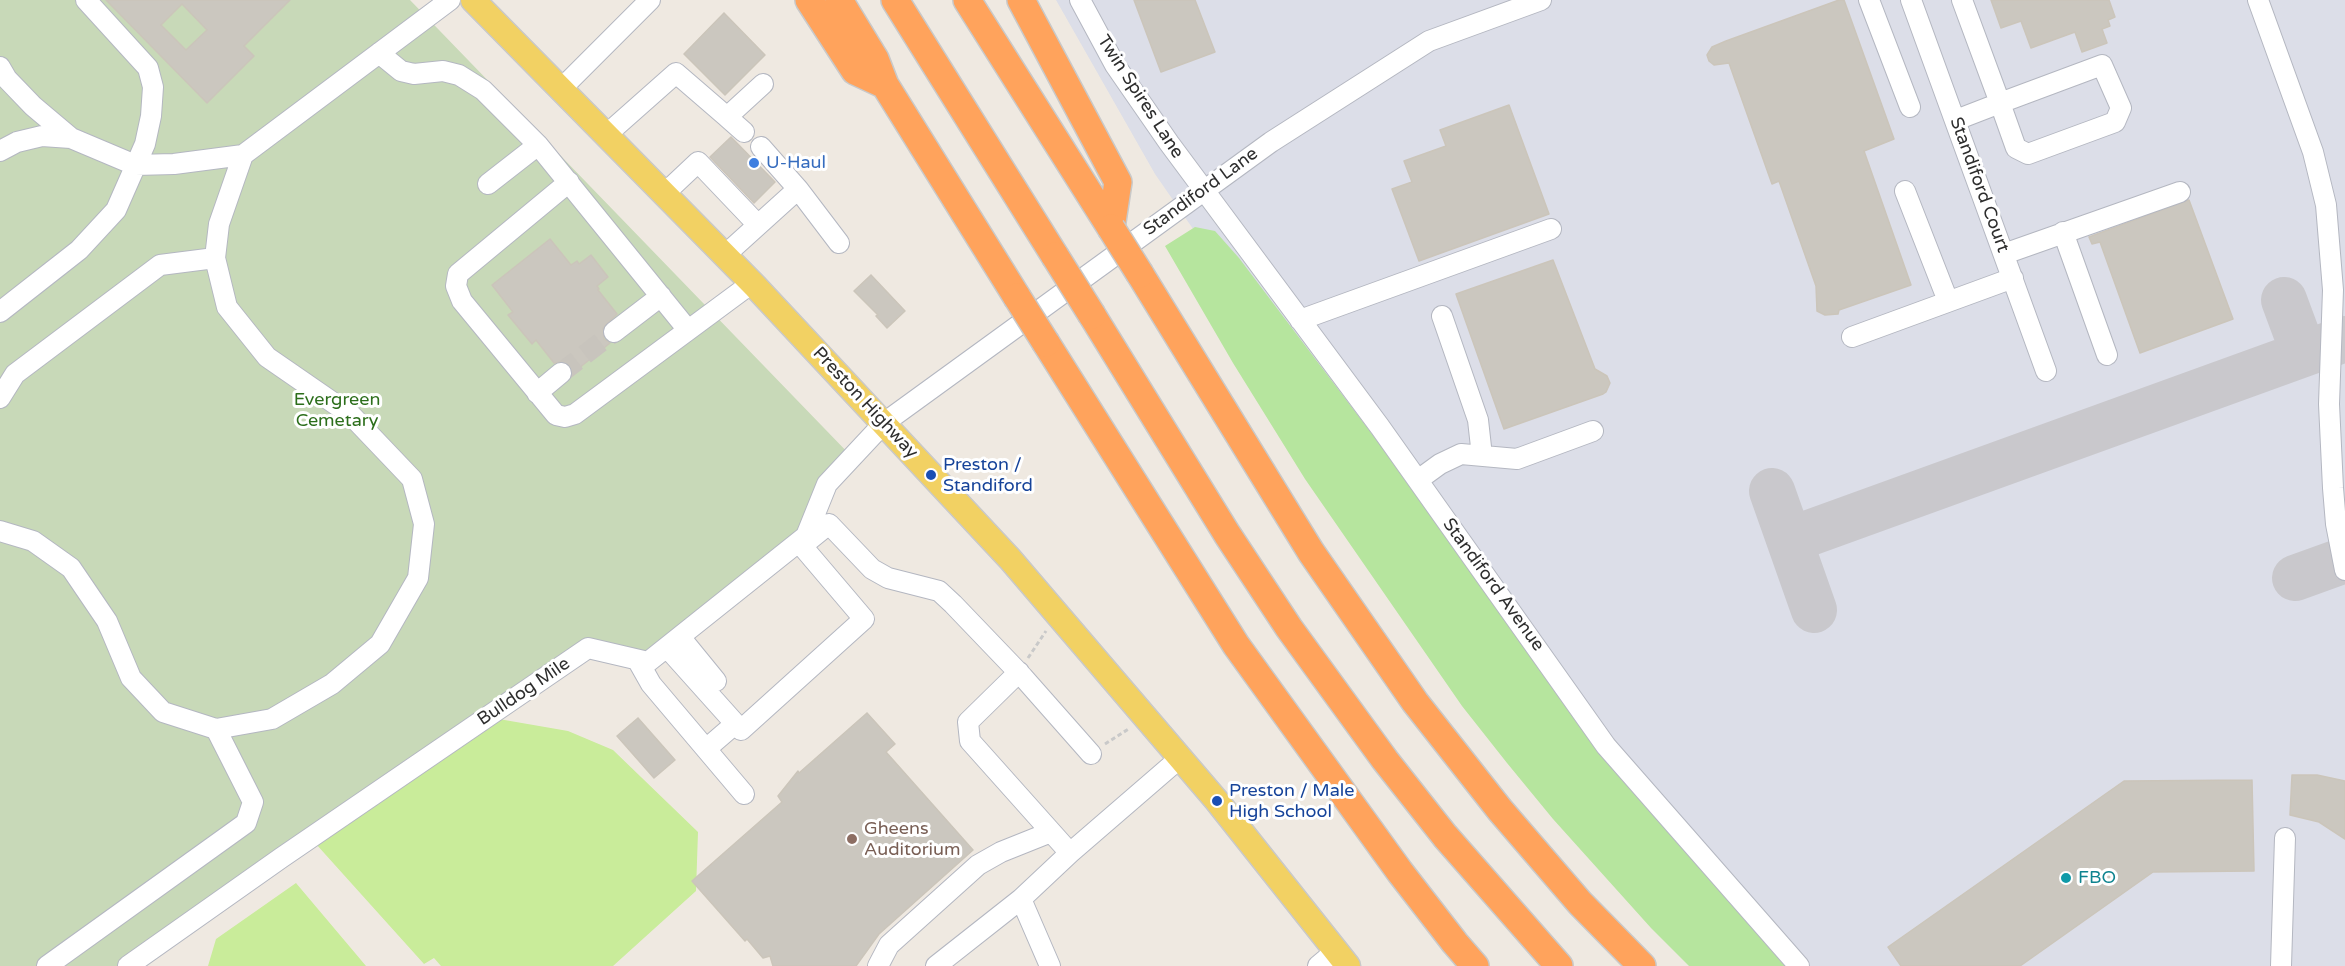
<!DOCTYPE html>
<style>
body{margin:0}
canvas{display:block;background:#efe9e1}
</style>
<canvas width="2345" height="966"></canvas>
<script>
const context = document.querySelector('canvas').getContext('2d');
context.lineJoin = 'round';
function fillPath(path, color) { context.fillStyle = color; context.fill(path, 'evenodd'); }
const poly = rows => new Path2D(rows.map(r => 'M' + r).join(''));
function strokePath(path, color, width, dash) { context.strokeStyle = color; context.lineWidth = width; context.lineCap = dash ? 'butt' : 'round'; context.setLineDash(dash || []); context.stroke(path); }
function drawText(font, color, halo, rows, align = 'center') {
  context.font = font + ' "Varela Round",sans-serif'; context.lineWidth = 6; context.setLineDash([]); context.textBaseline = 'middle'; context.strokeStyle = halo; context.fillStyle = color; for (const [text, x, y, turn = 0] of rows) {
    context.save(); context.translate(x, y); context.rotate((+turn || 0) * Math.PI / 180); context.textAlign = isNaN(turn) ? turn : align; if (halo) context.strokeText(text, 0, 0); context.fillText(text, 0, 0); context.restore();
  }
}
const airport = poly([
 [1056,0,2345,0,2345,966,1746,966,1510,687,1155,174]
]);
const green = poly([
 [1195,227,1215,231,1239,258,1375,438,1537,665,1624,781,1785,966,1689,966,1651,928,1553,819,1507,763,1462,706,1305,479,1233,363,1165,246]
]);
const cemetery = poly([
 [0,0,410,0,853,458,806,536,648,662,588,649,123,966,0,966]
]);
const pitch = poly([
 [493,718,568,731,613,750,698,832,696,891,613,966,441,966,434,958,424,964,316,844],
 [296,883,366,966,208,966,216,939]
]);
const taxiway = poly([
 [2284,300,2304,354],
 [1772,491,1814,610],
 [1790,540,2345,339],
 [2295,578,2345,560]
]);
const building = poly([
 [106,0,290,0,244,46,254,56,207,103,106,0],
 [182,4,207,30,186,50,161,25,182,4],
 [1134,0,1195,0,1215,52,1161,72,1134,0],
 [1839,0,1844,0,1894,139,1864,151,1911,285,1839,310,1838,314,1825,315,1817,311,1816,286,1779,181,1772,184,1729,63,1714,65,1709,61,1707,55,1712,47,1726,41,1839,0],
 [1991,0,2109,0,2115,17,2108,20,2110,26,2102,29,2107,43,2082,52,2075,32,2031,48,2021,21,2001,28,1991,0],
 [724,13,765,55,725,95,684,54,724,13],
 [1509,105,1549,214,1419,261,1392,189,1412,182,1404,161,1446,146,1440,130,1509,105],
 [731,137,775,182,754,203,710,157,731,137],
 [2189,200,2233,319,2140,353,2100,242,2092,244,2089,237,2189,200],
 [550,239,571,265,577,261,579,264,591,255,608,277,597,286,599,289,598,290,617,314,603,328,604,339,610,343,573,373,571,366,566,362,554,363,536,340,532,344,508,315,513,312,492,285,550,239],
 [1553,260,1595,369,1607,376,1610,383,1606,392,1603,394,1504,429,1456,294,1553,260],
 [871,275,905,311,887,328,876,316,878,315,854,291,871,275],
 [867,713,895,744,886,752,973,850,879,934,856,966,773,966,770,956,763,958,747,939,745,941,692,881,782,802,778,796,798,771,799,773,867,713],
 [638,718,675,760,654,778,617,736,638,718],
 [2292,775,2317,775,2345,781,2345,839,2319,822,2290,815,2292,775],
 [2252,780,2254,871,2153,872,2020,966,1901,966,1888,947,2124,781,2252,780]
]);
const minorTunnel = poly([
 [561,373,614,332]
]);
const path = poly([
 [1028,658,1046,631],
 [1105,744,1130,728]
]);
const minor = poly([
 [1080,0,1115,65,1169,143,1380,427,1606,746,1799,966],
 [1869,0,1910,107],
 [1911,0,2046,371],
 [2258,0,2313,152,2326,205,2333,290,2329,404,2333,488,2336,524,2345,570],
 [379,53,401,71,414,74,443,71,459,75,483,90,538,145,688,330],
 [0,67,7,79,33,106,71,138,135,165,174,164,243,155,450,0],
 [561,89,650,0],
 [727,117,744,132],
 [1956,120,2000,103,2102,65,2121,108,2115,122,2028,154,2016,148,2000,103,1962,0],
 [606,135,676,73,727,117,763,84],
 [0,151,17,142,42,136,71,138],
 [569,182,458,274,456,286,462,301,556,415,565,417,575,414,752,283],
 [488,184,538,145],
 [798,189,839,243],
 [1905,191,1948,301],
 [664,194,698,162,758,225],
 [2063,232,2107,355],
 [2004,254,2180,192],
 [725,255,798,189,761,147],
 [0,312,79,250,116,210,145,144,151,116,153,87,148,68,86,0],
 [1442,316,1478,420,1482,456],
 [1300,320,1551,229],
 [614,332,661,296],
 [1852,337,2013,278],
 [537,393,561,373],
 [0,398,15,374,160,265,215,258],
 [1418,480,1440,464,1461,454,1517,459,1593,431],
 [0,531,33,541,71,568,107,621,131,678,163,712,216,729,272,719,332,684,380,644,418,578,424,524,412,479,351,415,267,357,227,307,215,258,219,224,243,155],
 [803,545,829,524,872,569,888,578,939,591,953,604,1023,677,1091,754],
 [685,643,716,681],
 [672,653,741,730,864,619,802,546],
 [638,661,651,684,744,794],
 [1019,672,968,722,970,741,1070,853,1180,758],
 [706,749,735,724],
 [1021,899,1050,966],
 [47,966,246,823,253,802,216,729],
 [128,966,281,858,588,648,648,662,806,536,827,484,884,423,1271,142,1429,41,1541,0],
 [878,966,889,945,978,865,1001,852,1051,832],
 [936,966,1021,899,1070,853],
 [1318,966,1336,951],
 [2281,966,2285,838]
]);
const major = poly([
 [473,0,755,286,1010,559,1217,801,1348,966]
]);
const highway = poly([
 [809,0,855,71,885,85],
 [839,0,875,59,885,85,1017,297],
 [895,0,1055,256],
 [967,0,1111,228],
 [1021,0,1118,182,1111,228],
 [1140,274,1311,552,1415,702,1500,810,1580,903,1642,966],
 [1092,315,1227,534,1289,628,1385,760,1445,836,1559,966],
 [1046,343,1236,645,1400,872,1455,943,1475,966]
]);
const highwayBridge = poly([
 [1111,228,1140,274],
 [1055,256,1092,315],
 [1017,297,1046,343]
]);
const markers = [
 [754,163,6,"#3f7fe0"],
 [931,475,6,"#1a4fb4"],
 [1217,801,6,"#1a4fb4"],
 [852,839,6,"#8d6e63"],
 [2066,878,6,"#0f9aa8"]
];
const streetNames = [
 ["Twin Spires Lane",1140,97,57],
 ["Standiford Court",1979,185,70],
 ["Standiford Lane",1201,192,-36],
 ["Preston Highway",865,403,47],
 ["Standiford Avenue",1493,585,54],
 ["Bulldog Mile",524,692,-34]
];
const shopNames = [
 ["U-Haul",766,163]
];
const parkNames = [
 ["Evergreen",337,400],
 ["Cemetary",337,421]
];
const transitNames = [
 ["Preston /",943,465],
 ["Standiford",943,486],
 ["Preston / Male",1229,791],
 ["High School",1229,812]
];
const educationNames = [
 ["Gheens",864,829],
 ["Auditorium",864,850]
];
const cultureNames = [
 ["FBO",2078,878]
];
fillPath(airport, '#dcdee8');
fillPath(green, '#b6e59e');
fillPath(cemetery, '#c8d9b8');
fillPath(pitch, '#c9ec9a');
strokePath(taxiway, '#c9c8cc', 46);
fillPath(building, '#cbc7bf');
strokePath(building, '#cbc5ba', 1.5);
strokePath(minorTunnel, '#c8c4bd', 20, [20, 10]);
strokePath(minor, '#b4b7c1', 22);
strokePath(major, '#c9c9c9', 27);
strokePath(highway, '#c9c9c9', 30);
strokePath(path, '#c9c9c9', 3, [4.5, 3]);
strokePath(minor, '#fff', 20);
strokePath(major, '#f2d163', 24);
strokePath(highway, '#ffa35c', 27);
strokePath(highwayBridge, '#c9c9c9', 30, []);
strokePath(highwayBridge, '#ffa35c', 27);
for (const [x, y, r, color] of markers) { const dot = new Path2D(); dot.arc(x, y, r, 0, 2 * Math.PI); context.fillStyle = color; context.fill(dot); strokePath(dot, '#fff', 2); }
drawText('18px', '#2e2e2e', '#fff', streetNames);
drawText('18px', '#366cbe', '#fff', shopNames, 'left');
drawText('18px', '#2c6e1b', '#fff', parkNames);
drawText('18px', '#164399', '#fff', transitNames, 'left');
drawText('18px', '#785e54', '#fff', educationNames, 'left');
drawText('18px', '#0d838f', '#fff', cultureNames, 'left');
</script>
